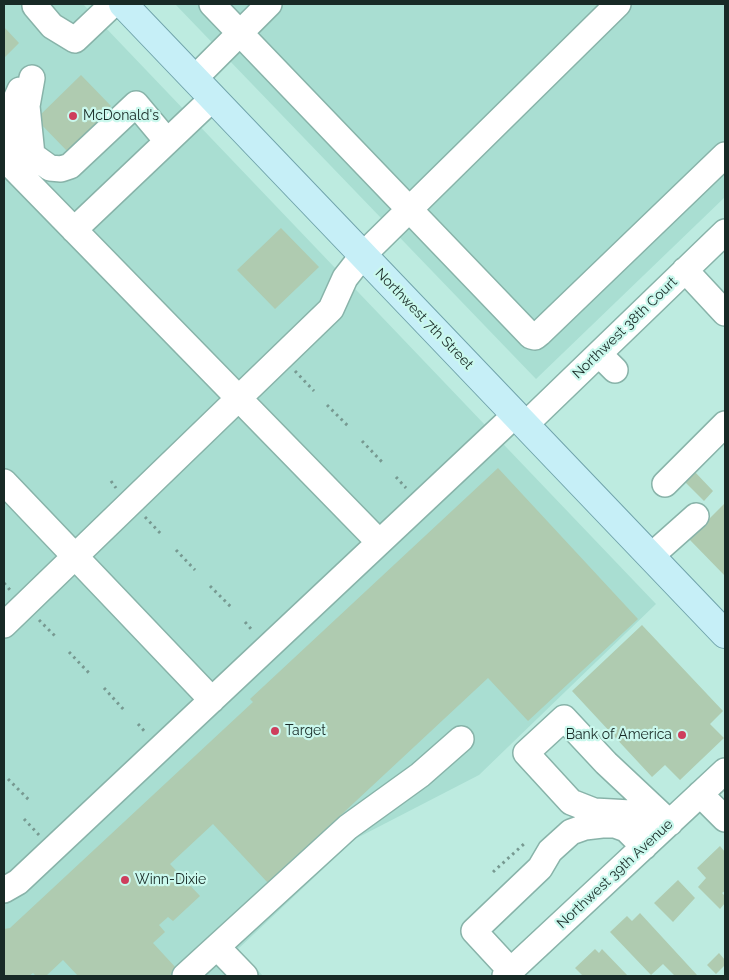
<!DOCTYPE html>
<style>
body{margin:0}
#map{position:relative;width:729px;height:980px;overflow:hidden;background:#bdebe0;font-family:Raleway,sans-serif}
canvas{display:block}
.frame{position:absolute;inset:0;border:5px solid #182a26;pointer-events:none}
</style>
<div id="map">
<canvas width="729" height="980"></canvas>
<div class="frame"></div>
</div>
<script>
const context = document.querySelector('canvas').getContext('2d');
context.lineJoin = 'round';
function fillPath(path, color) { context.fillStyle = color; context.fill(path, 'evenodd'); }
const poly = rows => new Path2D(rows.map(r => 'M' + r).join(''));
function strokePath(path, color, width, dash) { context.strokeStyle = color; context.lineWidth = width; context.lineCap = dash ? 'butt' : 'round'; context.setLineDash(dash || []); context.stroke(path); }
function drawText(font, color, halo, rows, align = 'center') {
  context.font = font + ' Raleway,sans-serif'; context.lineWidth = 4.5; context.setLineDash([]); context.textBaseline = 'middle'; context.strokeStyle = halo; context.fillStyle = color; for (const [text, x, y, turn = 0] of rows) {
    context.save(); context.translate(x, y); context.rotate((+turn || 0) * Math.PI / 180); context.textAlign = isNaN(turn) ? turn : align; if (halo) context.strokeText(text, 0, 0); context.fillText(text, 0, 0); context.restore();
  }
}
const built = poly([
 [4,4,83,4,656,604,479,775,355,839,238,949,263,976,4,976],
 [175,4,725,4,725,197,536,379]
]);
const building = poly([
 [4,27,19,43,4,58],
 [81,75,111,106,104,113,111,119,68,152,36,119],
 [281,228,319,267,275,309,237,270],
 [498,468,638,619,528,721,488,678,268,883,213,824,170,864,200,896,173,921,168,917,159,925,165,932,153,943,177,969,169,976,78,976,63,960,46,976,36,976,33,973,29,976,4,976,4,929,10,928,253,702,250,699],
 [695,472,713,491,704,501,685,482],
 [725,503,725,576,689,539],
 [642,625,723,711,710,724,724,738,680,780,665,765,652,777,572,691],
 [720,846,725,852,725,891,722,893,725,896,725,903,720,909,698,887,706,878,697,868],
 [678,880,695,898,673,922,654,903],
 [640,913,697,975,695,976,675,976,663,964,651,975,610,932,627,916,632,921],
 [595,949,599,953,602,949,628,976,583,976,575,968],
 [719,953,725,960,725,965,716,974,707,965]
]);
const path = poly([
 [295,371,314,391],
 [327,405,349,427],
 [362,441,383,463],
 [396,477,406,488],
 [111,481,116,488],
 [145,517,162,535],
 [176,550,195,570],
 [4,583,10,590],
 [210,586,231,607],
 [39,620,56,637],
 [245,622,252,630],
 [69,652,89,673],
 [104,688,124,710],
 [138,724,146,733],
 [8,779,29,800],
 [24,819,39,835],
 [493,872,525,843]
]);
const minor = poly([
 [37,4,35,6,52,26,75,40,113,4],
 [212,4,531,336,535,337,540,333,725,155],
 [32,78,27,106,32,155,50,168,61,169,70,166,136,104,167,141],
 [194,79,269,4],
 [20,90,6,121,7,130,14,141,32,155],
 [4,158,379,542],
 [74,230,213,98],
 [685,270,725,313],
 [599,354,615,370],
 [525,425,725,232],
 [4,482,212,700],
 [665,484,725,424],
 [651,556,696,516],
 [4,625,331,309,345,278,363,255,618,4],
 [700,794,725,819],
 [657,834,640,817,631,813,594,811,571,802,526,753,564,718,606,763,670,823],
 [4,890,18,882,515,415],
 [217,947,245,976],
 [511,971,474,931,540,868,550,851,571,832,585,827,602,825,615,825,626,829,644,847],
 [185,976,348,827,420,775,461,739],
 [505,976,725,771]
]);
const major = poly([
 [123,4,725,634]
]);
const markers = [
 [73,116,5,"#ce3e5c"],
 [275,731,5,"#ce3e5c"],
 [682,735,5,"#ce3e5c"],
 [125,880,5,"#ce3e5c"]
];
const poiNames = [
 ["McDonald's",83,116],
 ["Target",285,731],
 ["Bank of America",672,735,"right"],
 ["Winn-Dixie",135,880]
];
const streetNames = [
 ["Northwest 7th Street",424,319,46],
 ["Northwest 38th Court",625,328,-44],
 ["Northwest 39th Avenue",615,874,-43]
];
fillPath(built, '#a9ded2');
fillPath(building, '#afcbb0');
strokePath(minor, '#88b3a9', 28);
strokePath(major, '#70a3ab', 30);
strokePath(path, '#779991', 3, [2.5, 4]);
strokePath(minor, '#fff', 25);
strokePath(major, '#c6eff7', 28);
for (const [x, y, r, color] of markers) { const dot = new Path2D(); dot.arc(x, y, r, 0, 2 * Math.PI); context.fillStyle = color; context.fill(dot); strokePath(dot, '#caf8ed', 2); }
drawText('14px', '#182a26', '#caf8ed', poiNames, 'left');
drawText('14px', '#182a26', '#caf8ed', streetNames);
</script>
